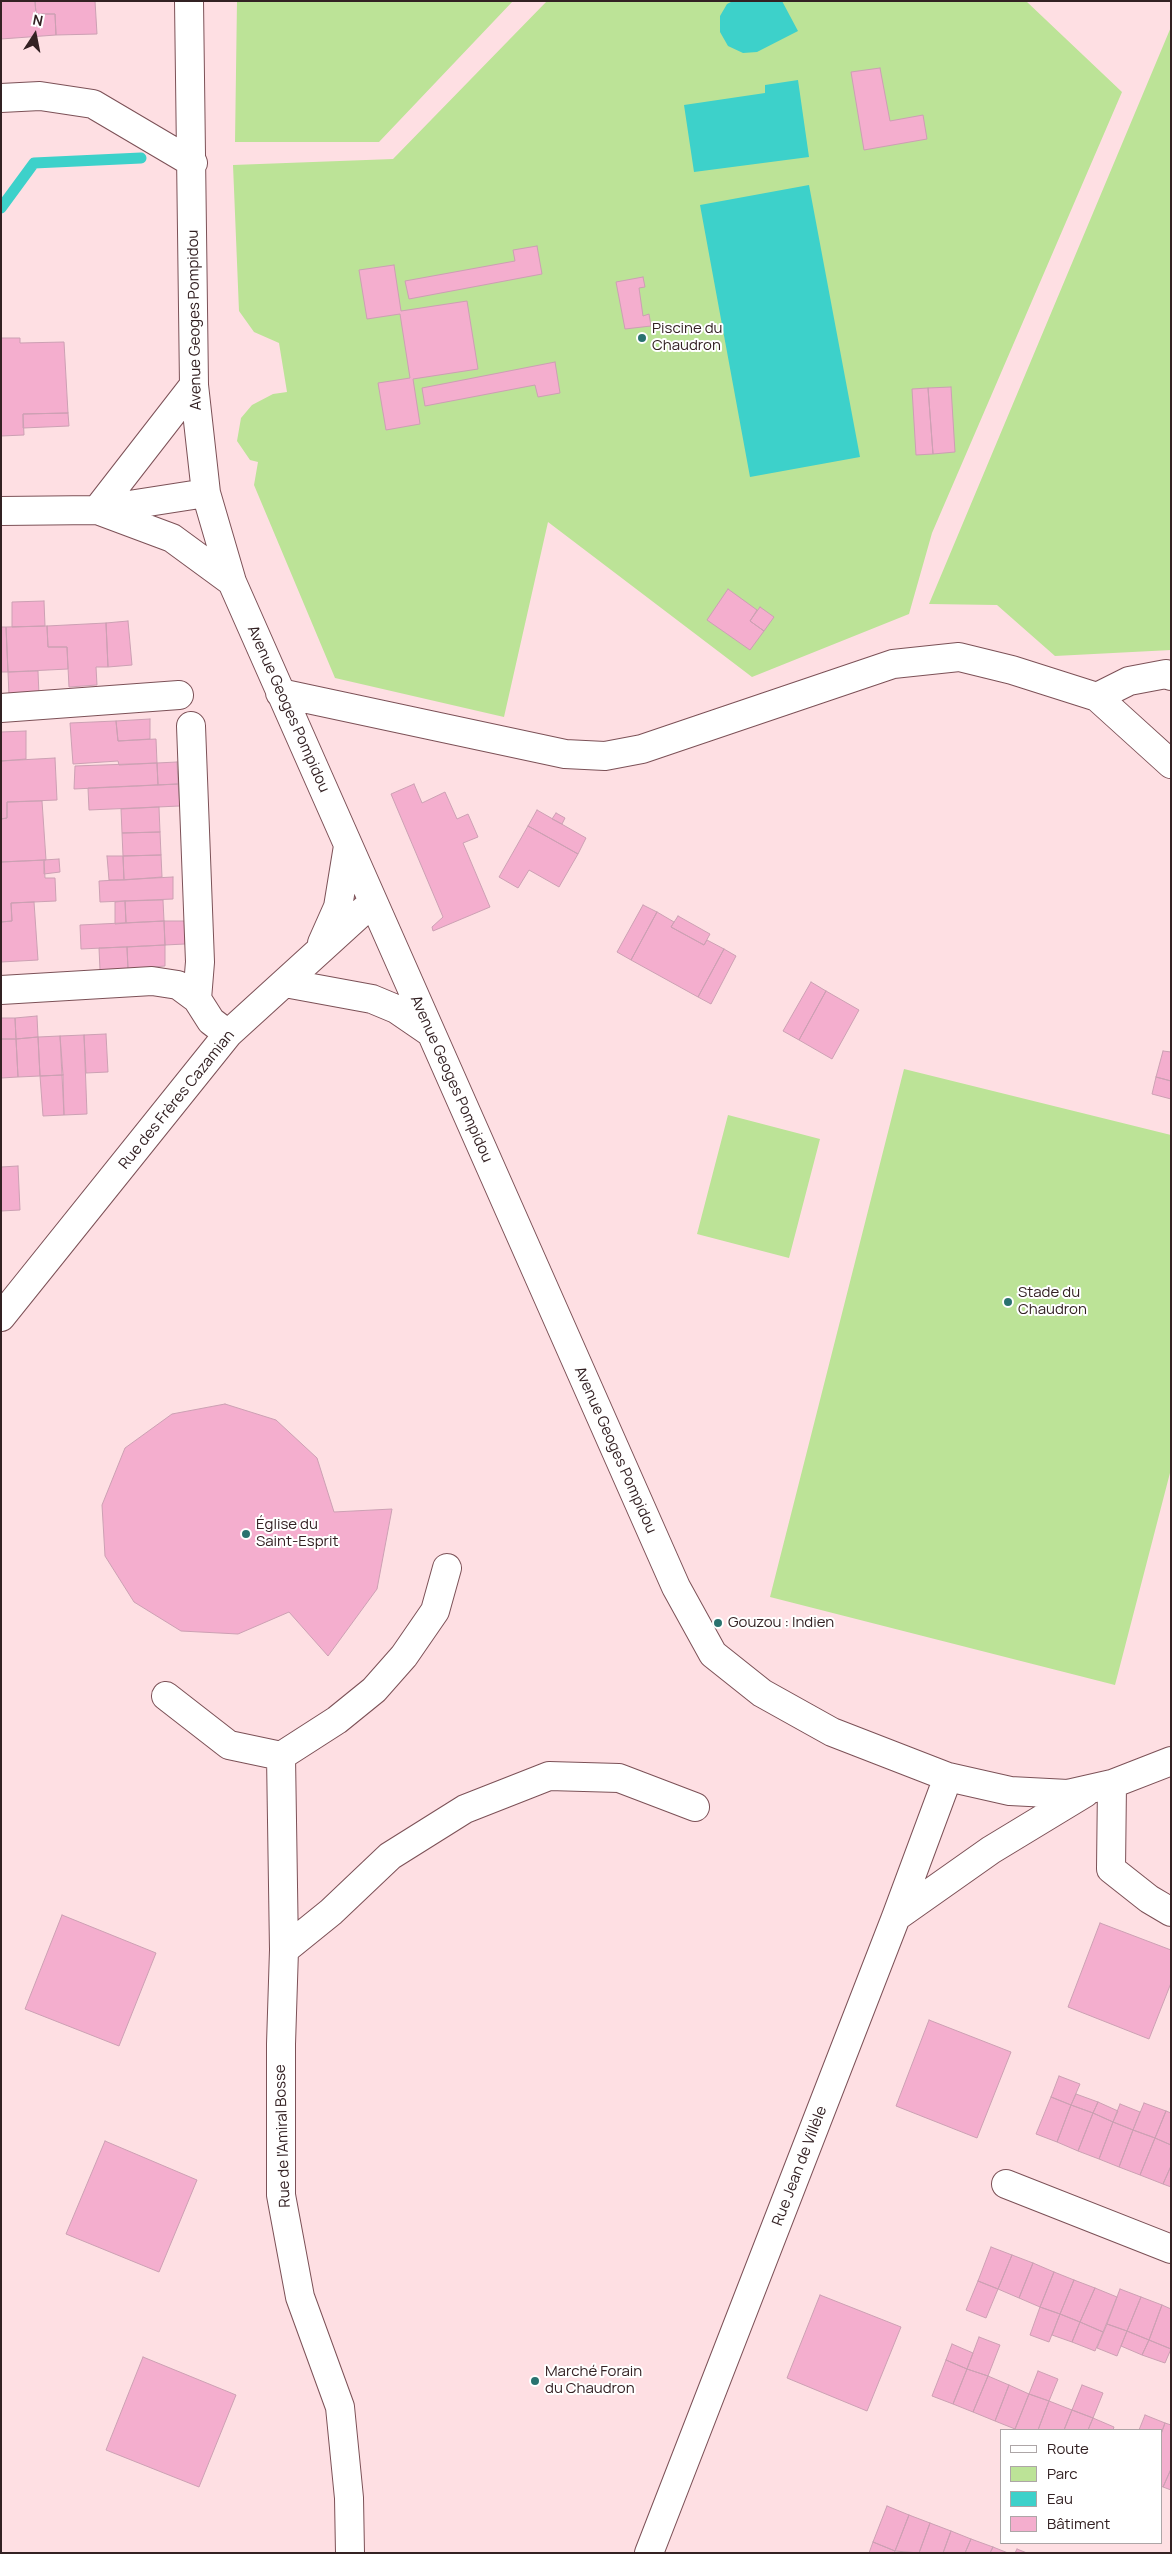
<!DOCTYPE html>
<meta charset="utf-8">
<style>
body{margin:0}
#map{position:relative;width:1172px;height:2554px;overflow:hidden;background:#fedfe3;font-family:Manrope,sans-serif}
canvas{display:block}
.frame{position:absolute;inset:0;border:2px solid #332123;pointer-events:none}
.legend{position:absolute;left:1000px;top:2429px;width:162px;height:115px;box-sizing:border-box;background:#fff;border:1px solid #ada6a7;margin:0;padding:6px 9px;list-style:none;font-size:15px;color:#332123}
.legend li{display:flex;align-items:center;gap:10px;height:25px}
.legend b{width:25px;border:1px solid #ada6a7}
.north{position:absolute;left:10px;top:10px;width:50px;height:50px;-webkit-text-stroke:4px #fff;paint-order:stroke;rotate:11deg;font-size:14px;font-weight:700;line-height:20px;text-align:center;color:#332123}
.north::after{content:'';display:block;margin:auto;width:18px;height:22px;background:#332123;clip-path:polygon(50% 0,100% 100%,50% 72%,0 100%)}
</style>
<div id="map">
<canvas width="1172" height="2554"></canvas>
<div class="frame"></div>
<ul class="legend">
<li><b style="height:6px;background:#fff"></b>Route</li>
<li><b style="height:14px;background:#bce397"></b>Parc</li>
<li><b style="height:14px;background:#3dd1ca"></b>Eau</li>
<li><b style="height:14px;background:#f4aece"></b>Bâtiment</li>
</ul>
<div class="north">N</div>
</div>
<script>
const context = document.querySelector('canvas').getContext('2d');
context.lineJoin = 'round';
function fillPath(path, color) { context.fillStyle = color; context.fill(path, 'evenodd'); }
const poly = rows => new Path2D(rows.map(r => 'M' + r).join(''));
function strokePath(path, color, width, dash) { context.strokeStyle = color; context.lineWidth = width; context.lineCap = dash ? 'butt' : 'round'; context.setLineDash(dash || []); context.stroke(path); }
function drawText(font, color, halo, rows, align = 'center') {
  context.font = font + ' Manrope,sans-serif'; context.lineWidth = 4; context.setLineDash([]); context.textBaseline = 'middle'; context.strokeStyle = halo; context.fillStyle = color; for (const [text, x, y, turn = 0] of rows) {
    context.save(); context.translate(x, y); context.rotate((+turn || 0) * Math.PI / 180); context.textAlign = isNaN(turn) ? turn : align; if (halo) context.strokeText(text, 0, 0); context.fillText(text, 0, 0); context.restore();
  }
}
const green = poly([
 [237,1,513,1,379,142,235,142],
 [547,1,1026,1,1122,92,932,533,909,614,752,677,548,522,504,717,335,678,254,485,258,462,250,460,237,441,241,418,252,405,273,394,287,392,279,343,254,332,239,311,233,165,393,159],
 [1171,27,1171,650,1055,656,997,605,929,604],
 [904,1069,1171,1135,1171,1469,1115,1685,770,1597],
 [728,1115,820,1139,789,1258,697,1234]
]);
const water = poly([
 [733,1,782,1,798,31,757,52,743,53,728,46,720,32,720,16,727,4],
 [798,80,809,157,694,172,684,105,765,93,765,85],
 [809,185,860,457,750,477,700,205]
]);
const stream = poly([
 [1,208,34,163,141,158]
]);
const building = poly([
 [1,1,35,1,36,14,55,14,56,35,1,39,1,1],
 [35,1,95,1,97,34,56,35,55,14,36,14,35,1],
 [880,68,890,121,923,115,927,139,864,150,851,72,880,68],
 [537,246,542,274,409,299,405,281,515,261,513,250,537,246],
 [394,265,401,311,467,301,478,369,413,379,420,424,386,430,378,383,410,378,400,314,367,319,359,270,394,265],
 [643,277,645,287,639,288,643,316,649,314,651,326,625,329,616,282,643,277],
 [1,338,20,338,20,343,64,342,68,413,23,414,24,435,1,436,1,338],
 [555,362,560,393,538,397,535,385,425,406,422,388,555,362],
 [951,387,955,452,933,454,928,388,951,387],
 [928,388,933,454,916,455,912,389,928,388],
 [68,413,69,426,23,428,23,414,68,413],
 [728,589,757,610,750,621,764,631,750,650,707,620,728,589],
 [44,601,45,626,12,627,12,602,44,601],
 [760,607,774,617,764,631,750,621,760,607],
 [128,621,132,665,108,667,106,623,128,621],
 [106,623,108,667,96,667,97,685,69,687,67,647,48,647,47,626,106,623],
 [47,626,48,647,67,647,68,669,8,672,6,627,47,626],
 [1,627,6,627,8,672,1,672,1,627],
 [38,671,39,695,9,696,8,672,38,671],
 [150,719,150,739,118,741,116,721,150,719],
 [116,721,118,741,156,739,157,763,119,765,118,761,73,764,70,723,116,721],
 [26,731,26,759,1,761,1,732,26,731],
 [55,758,57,800,7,802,7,818,1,819,1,761,55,758],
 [177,762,178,784,158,785,157,763,177,762],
 [157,763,158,785,74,789,75,766,157,763],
 [178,784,180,806,89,810,88,788,178,784],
 [414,784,422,803,445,792,457,819,468,814,478,837,463,843,490,907,433,931,432,927,443,917,391,794,414,784],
 [42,801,46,860,1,862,1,819,7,818,7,802,42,801],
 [159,807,160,832,122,833,121,809,159,807],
 [537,810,586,838,578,854,528,826,537,810],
 [556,813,565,818,562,824,552,819,556,813],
 [528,826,578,854,559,887,529,870,518,888,499,877,528,826],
 [160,832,161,855,123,856,122,833,160,832],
 [161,855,162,877,124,880,123,856,161,855],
 [107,856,123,856,124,880,109,880,107,856],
 [59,859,60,872,44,874,44,860,59,859],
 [44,860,45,878,55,878,56,901,11,903,12,921,1,922,1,862,44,860],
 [173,877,173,899,100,902,99,881,173,877],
 [163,900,164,921,126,923,125,901,163,900],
 [125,901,126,923,115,924,115,902,125,901],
 [34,902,38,960,1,962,1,922,12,921,11,903,34,902],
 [643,905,657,912,631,960,617,952,643,905],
 [657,912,674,922,671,927,704,945,707,940,724,949,698,997,631,960,657,912],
 [678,916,710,934,704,945,671,927,678,916],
 [164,921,185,921,185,944,165,945,164,921],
 [164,921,165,945,81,949,80,925,164,921],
 [165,945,165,966,128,969,127,947,165,945],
 [127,947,128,969,100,970,99,948,127,947],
 [724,949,736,956,711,1004,698,997,724,949],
 [811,982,826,991,799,1040,783,1031,811,982],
 [826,991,859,1010,832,1059,799,1040,826,991],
 [37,1016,38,1037,16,1039,15,1018,37,1016],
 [1,1018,15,1018,16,1039,1,1039,1,1018],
 [106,1034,108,1072,86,1073,84,1035,106,1034],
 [84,1035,87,1114,64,1115,60,1036,84,1035],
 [60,1036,63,1075,40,1076,38,1037,60,1036],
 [38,1037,40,1076,18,1077,16,1039,38,1037],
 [1,1039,16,1039,18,1077,1,1078,1,1039],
 [1163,1051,1171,1052,1171,1081,1156,1077,1163,1051],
 [63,1075,64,1115,43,1116,40,1076,63,1075],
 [1156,1077,1171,1081,1171,1099,1152,1094,1156,1077],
 [18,1166,20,1210,1,1211,1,1167,18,1166],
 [225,1404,276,1420,317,1458,334,1512,392,1509,377,1589,328,1656,289,1612,238,1634,181,1631,134,1602,105,1556,102,1505,125,1448,172,1414,225,1404],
 [62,1915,156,1953,119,2046,25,2009,62,1915],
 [1100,1923,1171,1950,1171,1983,1149,2039,1068,2007,1100,1923],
 [929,2020,1011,2052,977,2138,896,2106,929,2020],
 [1059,2076,1080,2084,1071,2105,1051,2097,1059,2076],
 [1076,2094,1098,2102,1093,2113,1071,2105,1076,2094],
 [1051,2097,1071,2105,1057,2142,1036,2134,1051,2097],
 [1098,2102,1118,2111,1113,2122,1093,2113,1098,2102],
 [1144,2103,1166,2111,1155,2138,1133,2130,1144,2103],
 [1120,2104,1140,2112,1133,2130,1113,2122,1120,2104],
 [1071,2105,1093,2113,1078,2151,1057,2142,1071,2105],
 [1166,2111,1171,2113,1171,2145,1155,2138,1166,2111],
 [1093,2113,1113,2122,1099,2159,1078,2151,1093,2113],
 [1113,2122,1133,2130,1119,2167,1099,2159,1113,2122],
 [1133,2130,1155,2138,1140,2175,1119,2167,1133,2130],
 [1155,2138,1171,2145,1171,2166,1163,2184,1140,2175,1155,2138],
 [105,2141,197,2180,159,2272,66,2234,105,2141],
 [1171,2166,1171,2187,1163,2184,1171,2166],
 [991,2247,1012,2255,998,2289,978,2281,991,2247],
 [1012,2255,1033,2263,1019,2298,998,2289,1012,2255],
 [1033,2263,1054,2272,1040,2307,1019,2298,1033,2263],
 [1054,2272,1074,2280,1060,2314,1040,2307,1054,2272],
 [1074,2280,1095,2288,1080,2322,1060,2314,1074,2280],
 [978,2281,998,2289,986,2318,966,2310,978,2281],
 [1095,2288,1117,2297,1103,2332,1080,2322,1095,2288],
 [1120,2289,1141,2297,1127,2331,1107,2324,1120,2289],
 [820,2295,901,2327,867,2411,787,2378,820,2295],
 [1141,2297,1162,2305,1149,2340,1127,2331,1141,2297],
 [1162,2305,1171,2309,1171,2349,1149,2340,1162,2305],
 [1040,2307,1060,2314,1049,2342,1030,2335,1040,2307],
 [1060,2314,1080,2322,1072,2342,1052,2335,1060,2314],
 [1080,2322,1103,2332,1095,2351,1072,2342,1080,2322],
 [1107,2324,1127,2331,1117,2356,1097,2348,1107,2324],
 [1127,2331,1149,2340,1142,2355,1121,2346,1127,2331],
 [979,2337,1000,2345,988,2376,967,2369,979,2337],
 [1149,2340,1171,2349,1165,2363,1142,2355,1149,2340],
 [952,2344,973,2353,967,2369,946,2360,952,2344],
 [143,2357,236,2395,199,2487,106,2450,143,2357],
 [946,2360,967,2369,953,2404,932,2396,946,2360],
 [967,2369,988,2376,973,2412,953,2404,967,2369],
 [1038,2371,1058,2379,1049,2401,1029,2394,1038,2371],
 [988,2376,1009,2385,995,2421,973,2412,988,2376],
 [1009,2385,1029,2394,1015,2429,995,2421,1009,2385],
 [1082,2385,1103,2393,1093,2418,1072,2410,1082,2385],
 [1029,2394,1049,2401,1038,2430,1018,2430,1015,2429,1029,2394],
 [1049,2401,1072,2410,1064,2430,1038,2430,1049,2401],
 [1072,2410,1093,2418,1088,2430,1064,2430,1072,2410],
 [1145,2415,1165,2423,1161,2434,1161,2430,1139,2430,1145,2415],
 [1093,2418,1114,2427,1113,2430,1088,2430,1093,2418],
 [1165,2423,1171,2425,1171,2469,1163,2487,1161,2486,1161,2434,1165,2423],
 [1171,2469,1171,2490,1163,2487,1171,2469],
 [887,2506,909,2515,895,2551,873,2542,887,2506],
 [909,2515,930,2523,919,2553,895,2551,909,2515],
 [930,2523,951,2531,943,2553,919,2553,930,2523],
 [951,2531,971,2539,965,2553,943,2553,951,2531],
 [971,2539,993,2547,990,2553,965,2553,971,2539],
 [873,2542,895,2551,894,2553,869,2553,873,2542],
 [993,2547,1008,2553,990,2553,993,2547],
 [1017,2549,1027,2553,1015,2553,1017,2549]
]);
const minor = poly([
 [189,1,194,385,206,493,232,582,676,1587,713,1654,762,1693,832,1732,948,1777,1010,1791,1068,1794,1112,1784,1171,1761],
 [1,98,40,96,93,104,193,163],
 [194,385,97,510,172,538,232,582],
 [1,511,97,510,206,493],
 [280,693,565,754,605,756,642,749,893,664,959,657,1012,670,1097,697,1171,764],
 [1097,697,1129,681,1166,674,1171,676],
 [1,708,179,695],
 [191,726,200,962,197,999],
 [322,943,338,907,348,846],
 [285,983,372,999,396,1009,431,1033],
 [1,990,152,981,178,985,197,999,211,1021,228,1034],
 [1,1317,228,1034,373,902],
 [166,1696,229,1745,281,1756,337,1720,374,1690,404,1656,435,1611,447,1568],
 [281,1756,284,1950,281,2044,281,2195,300,2297,340,2407,349,2498,350,2553],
 [1112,1784,1111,1869,1149,1899,1171,1912],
 [896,1917,991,1850,1085,1793],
 [284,1950,331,1912,390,1856,465,1809,549,1776,619,1778,695,1807],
 [1006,2184,1171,2249],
 [649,2553,896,1917,948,1777]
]);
const markers = [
 [642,338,5,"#29726f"],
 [1008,1302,5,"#29726f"],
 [246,1534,5,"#29726f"],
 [718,1623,5,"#29726f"],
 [535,2381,5,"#29726f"]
];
const streetNames = [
 ["Avenue Geoges Pompidou",195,320,-91],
 ["Avenue Geoges Pompidou",288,709,66],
 ["Avenue Geoges Pompidou",451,1079,66],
 ["Rue des Frères Cazamian",177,1100,-51],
 ["Avenue Geoges Pompidou",615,1450,66],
 ["Rue de l'Amiral Bosse",283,2136,-92],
 ["Rue Jean de Villèle",800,2166,-69]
];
const poiNames = [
 ["Piscine du",652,329],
 ["Chaudron",652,346],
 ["Stade du",1018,1293],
 ["Chaudron",1018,1310],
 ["Église du",256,1525],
 ["Saint-Esprit",256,1542],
 ["Gouzou : Indien",728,1623],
 ["Marché Forain",545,2372],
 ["du Chaudron",545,2389]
];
fillPath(green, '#bce397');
fillPath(water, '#3dd1ca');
strokePath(stream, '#3dd1ca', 11);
fillPath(building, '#f4aece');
strokePath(building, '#cca0b3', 1);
strokePath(minor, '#7c5157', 30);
strokePath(minor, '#fff', 28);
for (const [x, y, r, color] of markers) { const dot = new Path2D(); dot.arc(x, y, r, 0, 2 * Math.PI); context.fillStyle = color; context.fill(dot); strokePath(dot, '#fff', 2); }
drawText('15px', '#332123', '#fff', streetNames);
drawText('15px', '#332123', '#fff', poiNames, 'left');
</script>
